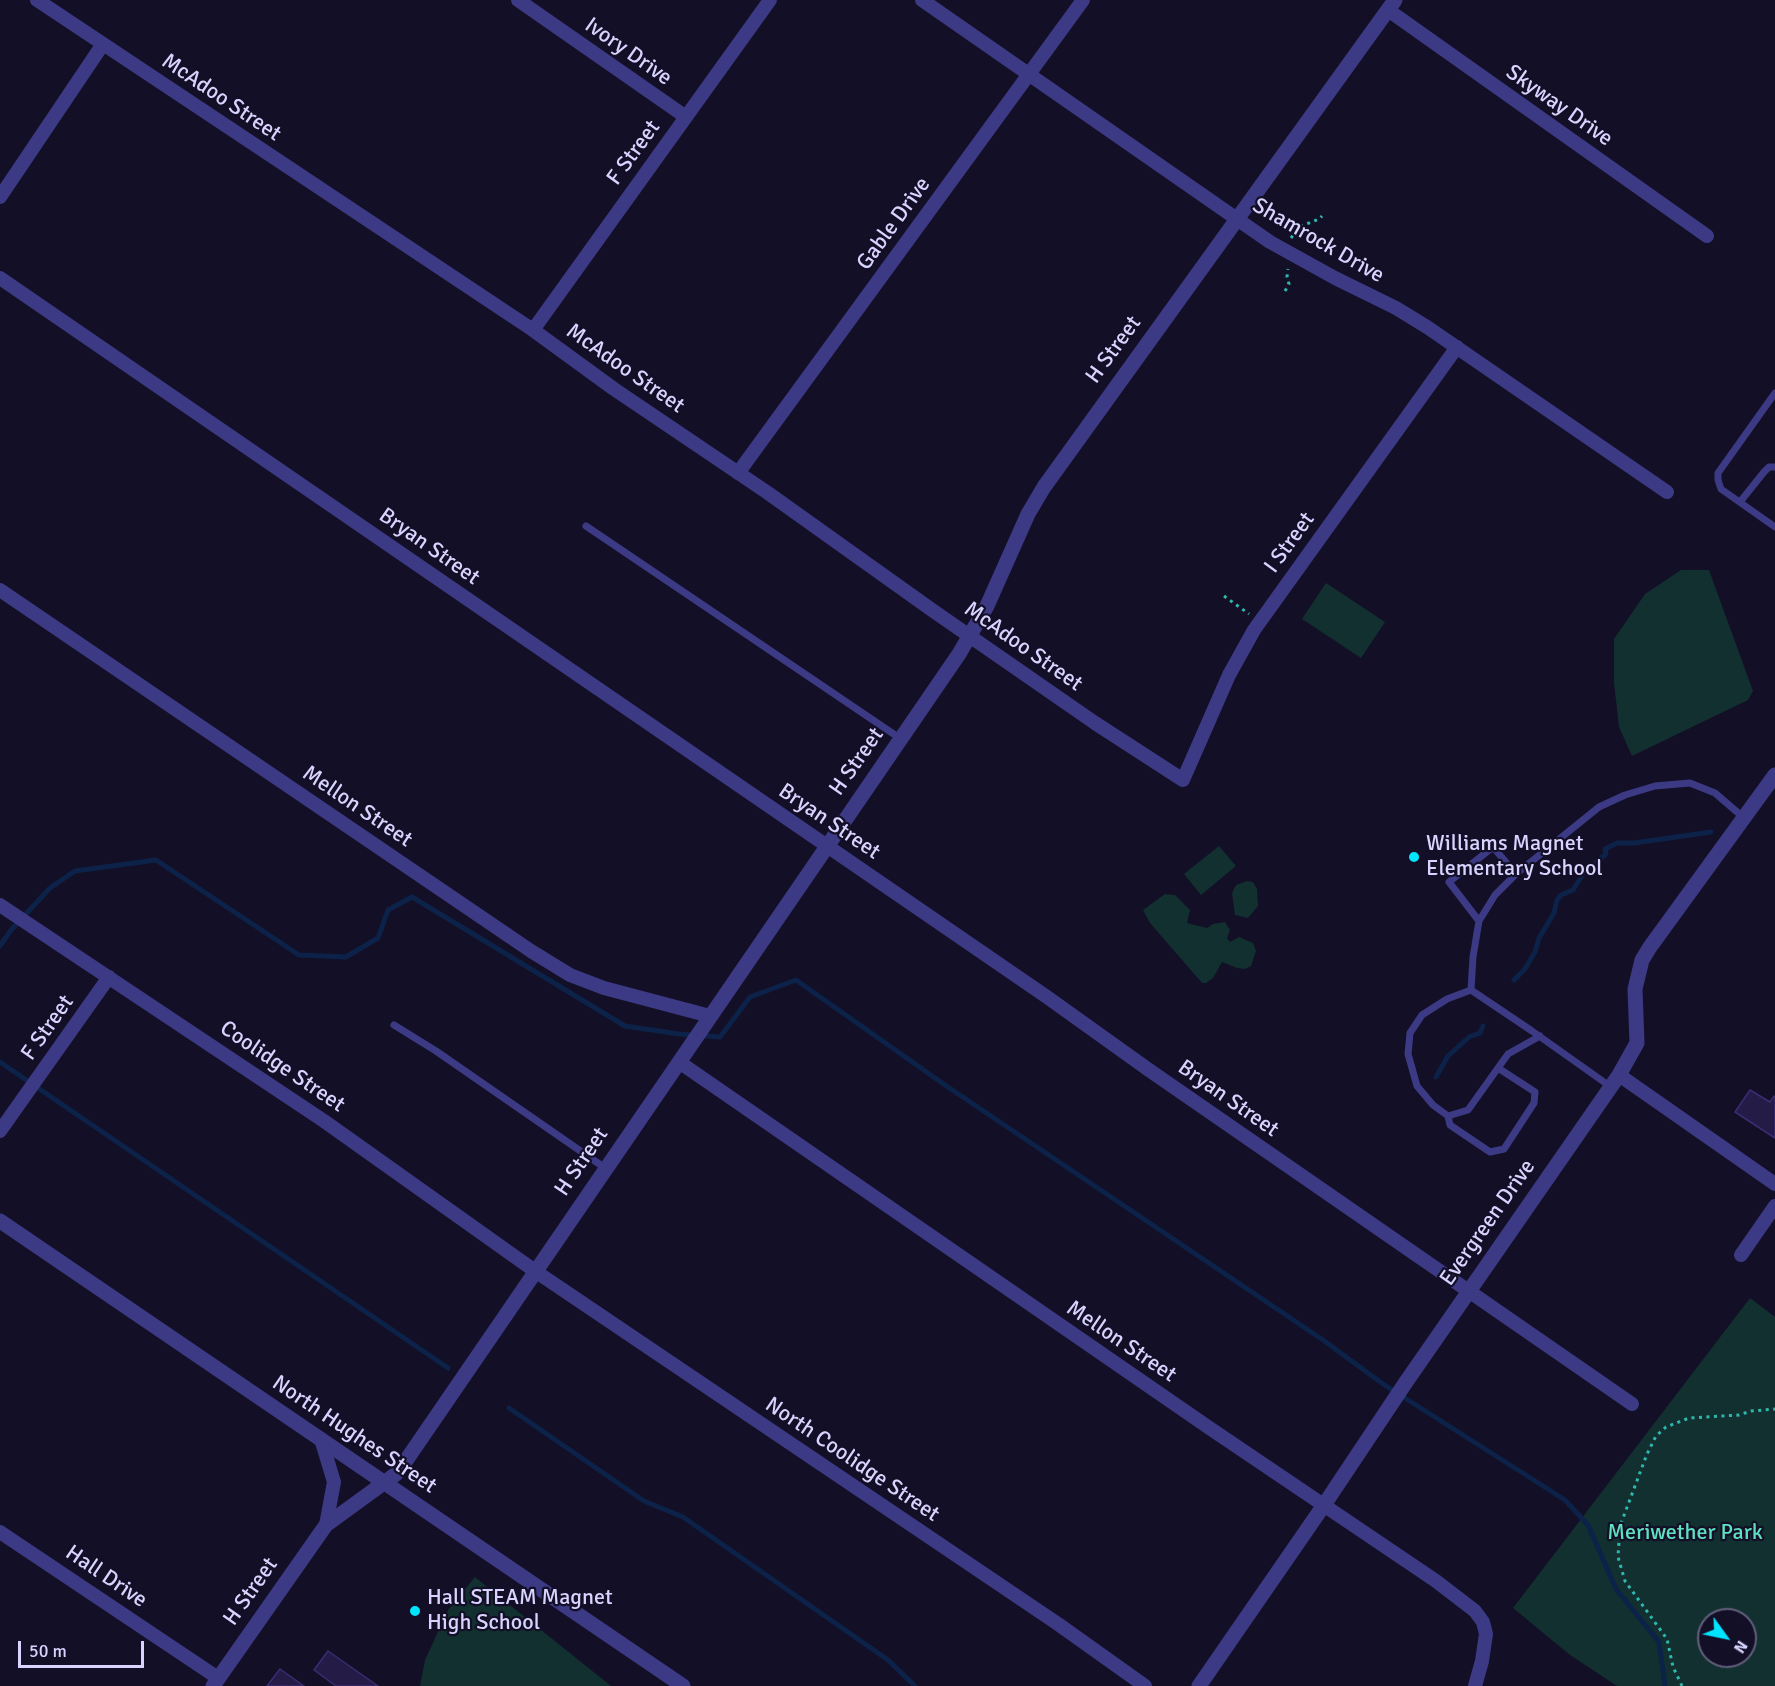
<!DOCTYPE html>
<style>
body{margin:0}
#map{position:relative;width:1775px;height:1686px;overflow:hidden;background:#130f26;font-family:Signika,sans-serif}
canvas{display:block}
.north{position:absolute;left:1697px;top:1608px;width:60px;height:60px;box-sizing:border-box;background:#130f26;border:2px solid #625e7d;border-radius:50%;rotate:123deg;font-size:16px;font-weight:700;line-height:24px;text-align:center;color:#d9d4ff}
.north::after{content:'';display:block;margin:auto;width:21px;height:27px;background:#00e5ff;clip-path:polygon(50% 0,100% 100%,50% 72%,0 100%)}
.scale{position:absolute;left:18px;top:1641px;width:126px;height:27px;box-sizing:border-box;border:3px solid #d9d4ff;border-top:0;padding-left:8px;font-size:18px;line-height:21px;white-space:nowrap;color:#d9d4ff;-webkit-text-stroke:4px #130f26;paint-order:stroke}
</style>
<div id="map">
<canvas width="1775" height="1686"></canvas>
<div class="north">N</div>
<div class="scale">50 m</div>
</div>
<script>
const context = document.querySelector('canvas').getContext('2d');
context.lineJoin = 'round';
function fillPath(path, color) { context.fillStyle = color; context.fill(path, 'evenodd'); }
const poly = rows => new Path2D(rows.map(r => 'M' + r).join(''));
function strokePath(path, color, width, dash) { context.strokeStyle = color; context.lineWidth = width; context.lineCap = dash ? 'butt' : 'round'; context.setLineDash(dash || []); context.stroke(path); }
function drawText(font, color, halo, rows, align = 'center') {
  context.font = font + ' Signika,sans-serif'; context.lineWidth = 4.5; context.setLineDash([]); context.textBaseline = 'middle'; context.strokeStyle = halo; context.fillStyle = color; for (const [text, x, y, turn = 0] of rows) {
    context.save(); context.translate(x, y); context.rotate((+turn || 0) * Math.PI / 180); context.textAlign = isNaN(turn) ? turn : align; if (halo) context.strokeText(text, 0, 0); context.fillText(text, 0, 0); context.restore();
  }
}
const green = poly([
 [1681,570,1709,570,1753,691,1748,700,1632,756,1619,727,1614,683,1614,639,1645,594],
 [1326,583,1385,622,1361,658,1302,619],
 [1219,846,1236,866,1201,895,1184,874],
 [1247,881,1253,882,1257,889,1258,906,1248,918,1235,915,1232,893,1236,885],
 [1165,894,1175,895,1190,910,1187,923,1207,928,1213,924,1225,922,1230,930,1227,938,1230,942,1239,937,1253,943,1256,951,1251,966,1245,969,1237,968,1222,962,1213,978,1206,983,1202,983,1150,923,1143,910],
 [1750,1298,1775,1317,1775,1686,1617,1686,1570,1655,1513,1608],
 [1709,1620,1745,1620,1745,1656,1709,1656],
 [475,1577,611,1686,420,1686,425,1660,448,1610]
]);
const stream = poly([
 [0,946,11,930,50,888,75,871,156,860,299,955,346,957,378,938,388,910,412,897,625,1026,679,1034,720,1037,750,997,796,980,945,1085,1323,1340,1383,1384,1565,1500,1588,1525,1616,1589,1659,1642,1665,1686],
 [1514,980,1525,969,1535,952,1539,938,1554,913,1557,900,1561,895,1573,890,1583,874,1606,854,1605,849,1617,843,1634,843,1711,832],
 [0,1062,448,1368],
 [1436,1077,1448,1056,1469,1037,1480,1033,1483,1026],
 [509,1408,644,1501,683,1517,888,1660,915,1686]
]);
const building = poly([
 [1750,1090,1770,1102,1774,1096,1775,1097,1775,1138,1735,1112,1750,1090],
 [328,1651,378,1686,336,1686,314,1670,328,1651],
 [280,1669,304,1686,267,1686,280,1669]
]);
const path = poly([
 [1291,238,1299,227,1319,219,1322,216],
 [1285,291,1289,284,1287,277,1288,269],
 [1224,596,1249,614],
 [1682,1686,1673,1667,1667,1639,1625,1581,1618,1557,1620,1526,1647,1454,1656,1436,1666,1427,1689,1418,1739,1415,1751,1411,1775,1409]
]);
const service = poly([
 [1775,393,1718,473,1718,480,1721,489,1775,527],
 [1740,502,1764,472,1769,467,1775,467],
 [586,526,901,739],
 [1479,921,1449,882,1493,847,1516,874],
 [1471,990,1473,957,1479,921,1495,895,1516,874,1599,807,1625,795,1655,786,1690,783,1715,793,1744,818],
 [1471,990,1447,999,1422,1015,1410,1033,1408,1054,1417,1086,1433,1105,1448,1116,1468,1110,1508,1054,1540,1036],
 [1471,990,1532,1031,1611,1087],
 [394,1025,436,1051,605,1168],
 [1448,1116,1450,1125,1490,1152,1504,1149,1534,1103,1535,1092,1498,1068]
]);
const minor = poly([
 [37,0,533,330,614,389,768,493,932,610,1095,723,1183,780,1229,675,1254,630,1457,347],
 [518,0,686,117],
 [922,0,1270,242,1335,278,1396,308,1427,327,1667,492],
 [1388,10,1707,236],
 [0,197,103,44],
 [0,278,1047,997,1149,1070,1632,1404],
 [533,330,770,0],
 [738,473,1083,0],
 [0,590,531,951,570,975,604,988,710,1016],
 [0,905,324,1121,535,1271,1058,1624,1145,1686],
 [679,1062,1208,1427,1436,1581,1475,1611,1483,1622,1486,1634,1482,1661,1475,1686],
 [1619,1075,1775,1184],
 [0,1131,109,977],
 [1741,1255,1775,1206],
 [321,1439,334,1482,326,1525],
 [0,1532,218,1678]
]);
const tertiary = poly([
 [0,1221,683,1686],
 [213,1686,326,1525,396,1474,405,1462,959,654,987,606,1028,514,1044,487,1395,0],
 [1199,1686,1324,1505,1406,1382,1619,1075,1637,1043,1635,989,1642,960,1650,947,1775,775]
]);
const markers = [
 [1414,857,6,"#00e5ff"],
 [415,1611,6,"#00e5ff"]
];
const streetNames = [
 ["Ivory Drive",628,52,35],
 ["McAdoo Street",221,98,34],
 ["Skyway Drive",1559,106,35],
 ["F Street",634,153,-54],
 ["Gable Drive",894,224,-54],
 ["Shamrock Drive",1318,241,30],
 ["H Street",1114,350,-54],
 ["McAdoo Street",625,369,35],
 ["I Street",1290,543,-54],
 ["Bryan Street",429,547,35],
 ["McAdoo Street",1023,647,35],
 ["H Street",857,762,-55],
 ["Mellon Street",357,807,34],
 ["Bryan Street",829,822,34],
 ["F Street",48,1028,-55],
 ["Coolidge Street",282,1067,34],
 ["Bryan Street",1228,1099,35],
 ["H Street",582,1162,-56],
 ["Evergreen Drive",1488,1223,-55],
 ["Mellon Street",1121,1342,34],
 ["North Hughes Street",354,1435,34],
 ["North Coolidge Street",852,1460,34],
 ["Hall Drive",106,1577,34],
 ["H Street",251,1592,-55]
];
const poiNames = [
 ["Williams Magnet",1426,844],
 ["Elementary School",1426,869],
 ["Hall STEAM Magnet",427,1598],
 ["High School",427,1623]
];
const parkNames = [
 ["Meriwether Park",1685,1533]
];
fillPath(green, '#12302f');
strokePath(stream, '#0c2248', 5);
fillPath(building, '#241b47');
strokePath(building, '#3b2d73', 1.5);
strokePath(path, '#2fb8b0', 3, [3, 4.5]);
strokePath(service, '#3d3a85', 7);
strokePath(minor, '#3d3a85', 14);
strokePath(tertiary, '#3d3a85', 15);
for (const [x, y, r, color] of markers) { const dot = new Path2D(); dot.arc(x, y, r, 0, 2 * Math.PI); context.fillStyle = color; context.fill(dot); strokePath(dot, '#130f26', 2); }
drawText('22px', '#d9d4ff', '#130f26', streetNames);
drawText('22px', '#d9d4ff', '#130f26', poiNames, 'left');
drawText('22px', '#5fe0c0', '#130f26', parkNames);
</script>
